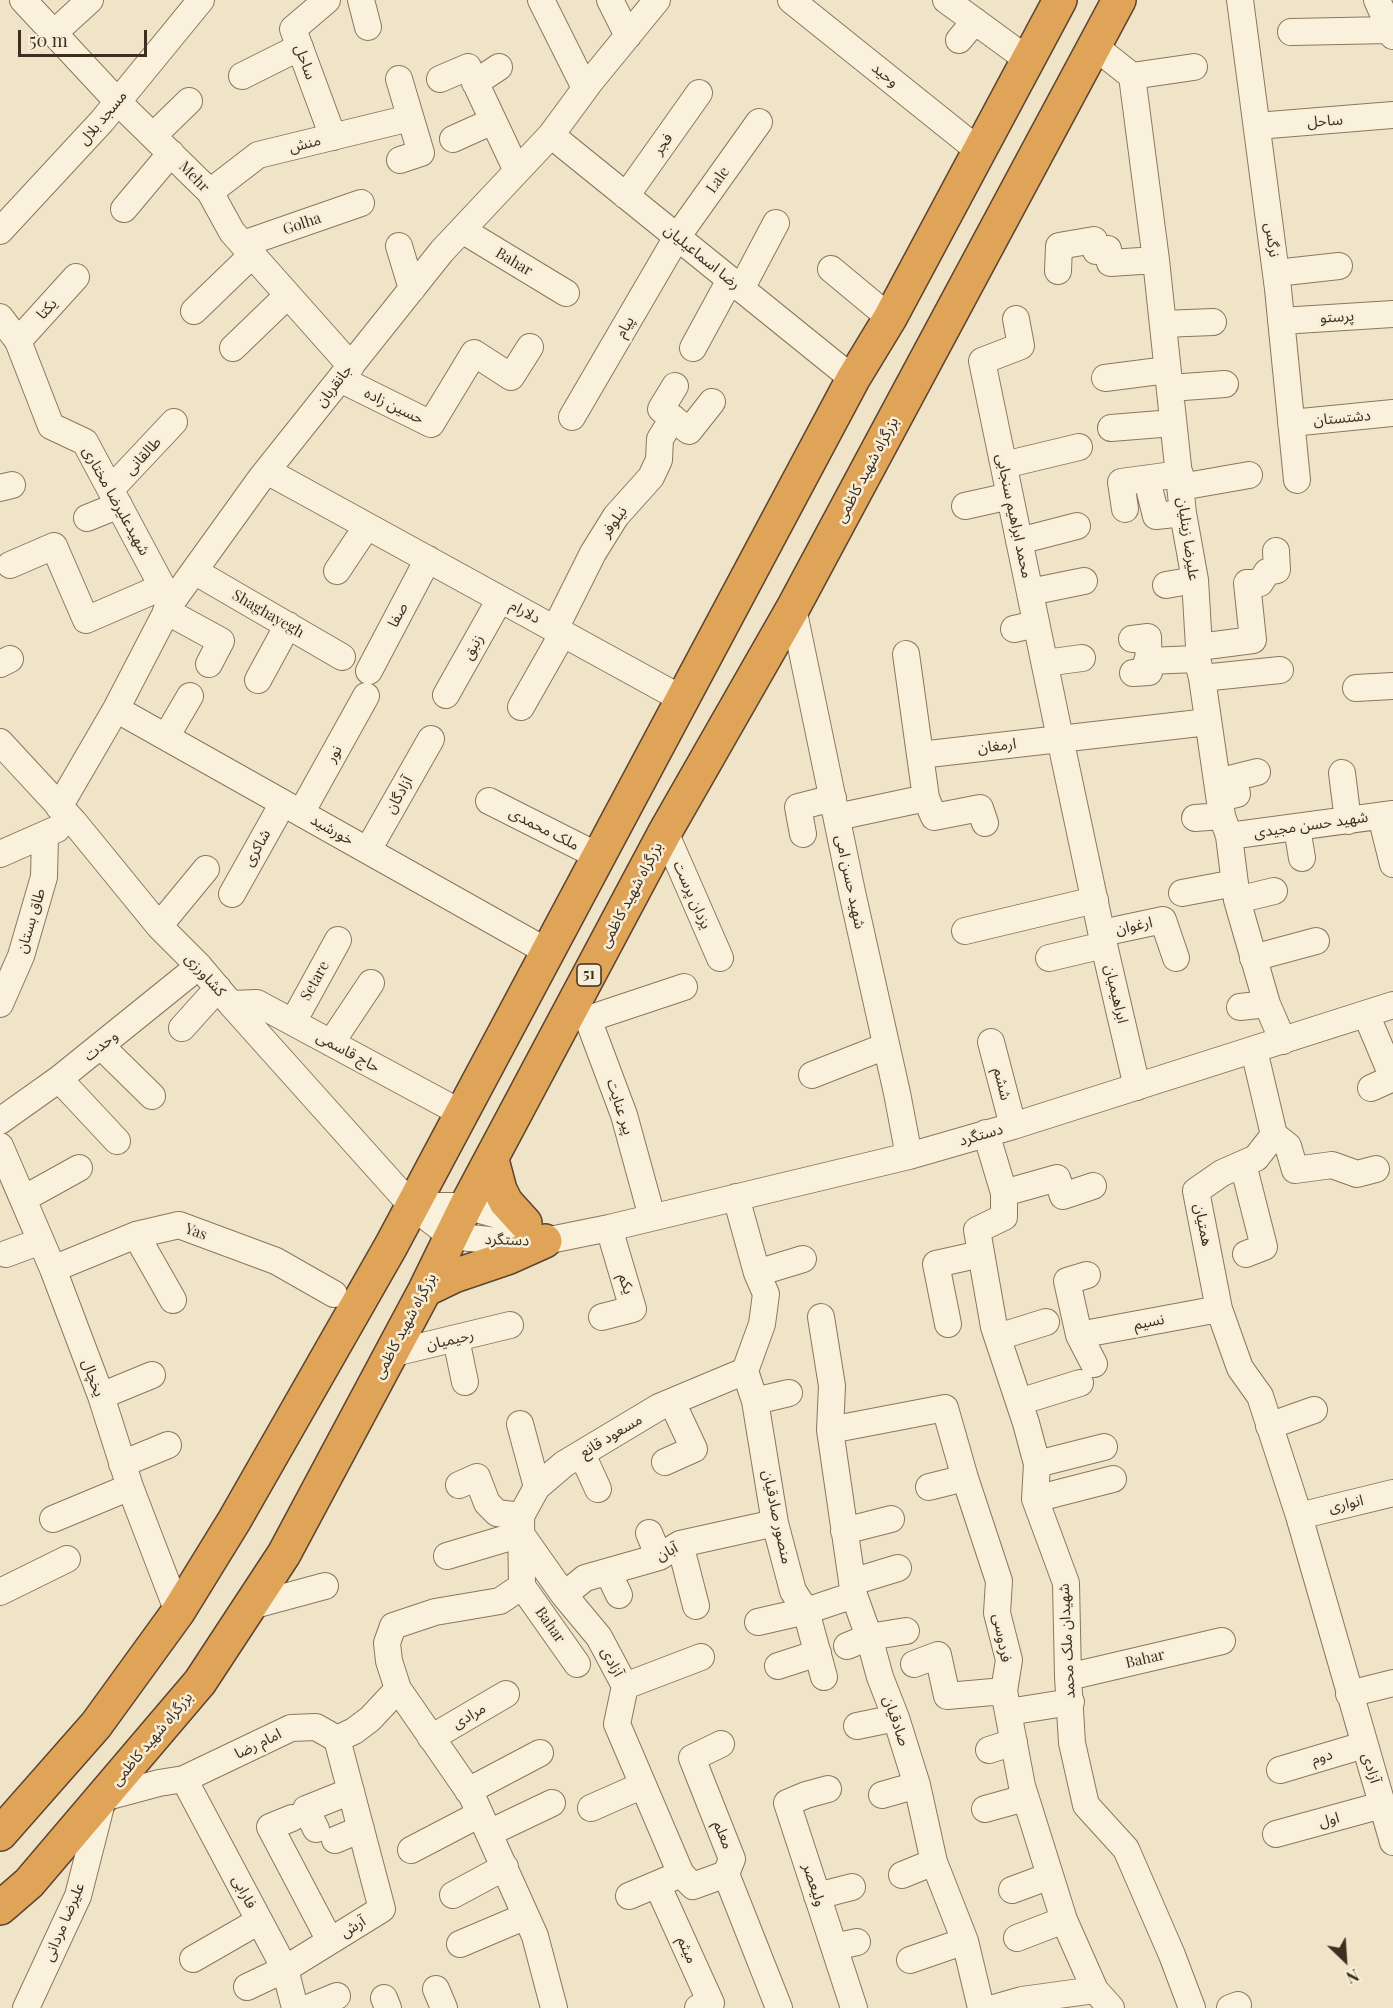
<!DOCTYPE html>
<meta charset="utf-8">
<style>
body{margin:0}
#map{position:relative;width:1393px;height:2008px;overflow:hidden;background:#f0e4c8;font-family:"Playfair Display",serif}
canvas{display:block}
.north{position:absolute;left:1315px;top:1930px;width:60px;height:60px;-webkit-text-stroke:4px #f7eed8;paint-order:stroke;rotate:155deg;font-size:16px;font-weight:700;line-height:24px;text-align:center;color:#3d2e20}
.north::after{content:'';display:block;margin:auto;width:21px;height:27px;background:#3d2e20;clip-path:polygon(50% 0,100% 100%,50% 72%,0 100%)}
.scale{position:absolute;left:18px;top:30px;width:129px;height:27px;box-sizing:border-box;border:3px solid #3d2e20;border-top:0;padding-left:8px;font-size:18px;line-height:21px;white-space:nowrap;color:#3d2e20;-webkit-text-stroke:4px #f7eed8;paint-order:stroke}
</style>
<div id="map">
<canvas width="1393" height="2008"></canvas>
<div class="north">N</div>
<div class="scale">50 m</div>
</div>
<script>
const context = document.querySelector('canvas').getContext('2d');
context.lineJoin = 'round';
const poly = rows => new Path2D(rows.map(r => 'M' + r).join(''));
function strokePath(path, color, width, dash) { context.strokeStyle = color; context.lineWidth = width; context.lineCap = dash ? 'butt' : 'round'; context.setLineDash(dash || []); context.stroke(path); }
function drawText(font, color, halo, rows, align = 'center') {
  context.font = font + ' "Playfair Display","Noto Sans Arabic",serif'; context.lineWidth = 5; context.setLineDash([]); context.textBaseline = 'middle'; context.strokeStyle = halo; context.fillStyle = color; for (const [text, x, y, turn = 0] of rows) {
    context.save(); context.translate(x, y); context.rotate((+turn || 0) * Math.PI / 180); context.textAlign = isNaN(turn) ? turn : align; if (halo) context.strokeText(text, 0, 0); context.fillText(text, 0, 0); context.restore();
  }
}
const minor = poly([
 [23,0,117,101,210,192,232,232,351,366],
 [327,0,293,29,333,137],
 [361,0,368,27],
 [541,0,585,88],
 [610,0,628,36],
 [791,0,978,150],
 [946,0,1028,60],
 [1240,0,1278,289,1297,480],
 [1377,0,1393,36],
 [1291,32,1390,30],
 [54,33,90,0],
 [959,40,975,21],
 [1094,46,1132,76,1156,260,1183,513,1195,580,1199,647,1197,659,1202,678,1222,816,1229,836,1237,900,1267,1004,1283,1041],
 [242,76,300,47],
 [1132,76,1194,67],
 [399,79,421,153,400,160],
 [440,79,468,67,517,171],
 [475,83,499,67],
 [1257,126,1393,115],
 [551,135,853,379],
 [153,136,189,101],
 [453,139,493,121],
 [210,192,258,155,410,118],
 [626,196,699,93],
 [124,209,171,153],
 [462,230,566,293],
 [0,231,102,121,201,0],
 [243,244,361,203],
 [399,246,412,289],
 [831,269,890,318],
 [1058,271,1059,246,1094,240,1096,251,1108,249,1110,263,1156,260],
 [1276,273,1339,266],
 [741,289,776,223],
 [194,311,252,255],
 [0,317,18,341,51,426,85,442,171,603],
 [1016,319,1021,346,982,361,1060,738,1104,945,1137,1087],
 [1281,321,1393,314],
 [1163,324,1213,322],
 [18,341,76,277],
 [233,348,288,295],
 [693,348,730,280],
 [1105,378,1167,370],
 [340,379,431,424,474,353,511,377,530,347],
 [675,386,661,409,689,431,712,402],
 [1170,388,1225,384],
 [572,417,677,237,759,122],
 [1291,423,1393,413],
 [1111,428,1173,423],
 [1004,465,1079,447],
 [267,471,682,699],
 [1181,487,1249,475],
 [0,488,12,485],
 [111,489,174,422],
 [1150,492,1156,516,1183,513],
 [965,506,1010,496],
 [1125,509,1121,482,1180,474],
 [87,518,119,505],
 [1019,541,1077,526],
 [10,565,54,546,86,620,162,587],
 [194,571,342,657],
 [337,571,367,526],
 [1166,585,1195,580],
 [1030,592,1084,581],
 [793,608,852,892,897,1093,909,1156],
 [166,611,221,641,209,664],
 [555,629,593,553,616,516,651,477,659,460,660,439,673,418],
 [1014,629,1036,624],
 [1132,639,1148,637,1149,672,1133,673],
 [1199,647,1253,640,1247,583,1260,583,1267,572,1277,570,1276,551],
 [906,654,920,755],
 [1147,661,1197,659],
 [1045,663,1082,658],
 [0,664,10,659],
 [369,671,428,559],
 [1202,678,1280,670],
 [258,680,288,625],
 [1356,688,1393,686],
 [446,695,500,599],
 [521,707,563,633],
 [116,709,548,952],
 [166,737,190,696],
 [0,742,74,822,159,926,199,966,231,1004,412,1206,451,1236,489,1240,545,1241,609,1228,909,1156,1013,1126,1393,1005],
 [1342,773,1348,821],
 [926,798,934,817,980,808,985,823],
 [1221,798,1237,794,1233,778,1257,772],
 [489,801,598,856],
 [59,807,116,709,171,603,261,478,442,251,551,135,590,82,657,0],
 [301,813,366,696],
 [1381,816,1393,864],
 [837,817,926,798,920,755,1208,722],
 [1195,818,1222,816],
 [1297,828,1302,858],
 [665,832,720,958],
 [803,834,798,807,833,798],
 [1229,836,1393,814],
 [368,850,431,739],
 [0,854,57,829],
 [1182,893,1235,883],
 [232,894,283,803],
 [1237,900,1274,891],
 [159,926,206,869],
 [965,931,1095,900],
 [1102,933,1163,920,1176,958],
 [1049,958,1104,945],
 [1253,958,1316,941],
 [0,1004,21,956,44,877,45,835],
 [231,1004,257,1003,463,1114],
 [572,1006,588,1019,624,1115,652,1217],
 [1240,1007,1267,1004],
 [1366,1014,1393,1078,1371,1088],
 [588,1019,684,987],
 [293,1022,338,940],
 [182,1028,218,988],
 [991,1042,1013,1126],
 [331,1043,371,983],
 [101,1046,152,1096],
 [1254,1050,1274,1135,1256,1158,1222,1173,1196,1191,1219,1309,1240,1368,1260,1396,1299,1516,1393,1842],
 [812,1075,886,1046],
 [59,1079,117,1141],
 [0,1121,59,1079,199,966],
 [986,1133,1004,1193,1004,1217,977,1230,994,1327,1026,1423,1037,1464,1035,1499,1066,1583,1068,1677,1072,1743,1086,1805,1126,1849,1172,1955,1192,2008],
 [1274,1135,1288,1146,1295,1170,1332,1165,1357,1174,1376,1169],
 [0,1146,53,1269,101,1396,130,1487,178,1612],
 [1243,1164,1264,1247,1246,1254],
 [1004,1193,1057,1178,1063,1196,1093,1186],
 [23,1199,79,1168],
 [412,1206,466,1206,526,1223],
 [136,1235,173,1300],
 [6,1254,41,1241],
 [53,1269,136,1235,179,1225,276,1261,334,1294],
 [757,1273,803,1259],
 [1087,1275,1067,1281,1079,1335,1094,1364],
 [602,1317,633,1309,609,1228],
 [821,1317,832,1386,830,1430,854,1595,869,1637,880,1677,896,1718,917,1785,934,1862,965,1941,981,2008],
 [948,1324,936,1264,981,1254],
 [1079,1335,1219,1309],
 [998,1337,1046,1322],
 [456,1339,465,1382],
 [390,1354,510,1325],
 [745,1371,755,1401,775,1523,793,1591,806,1611,824,1677],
 [101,1396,152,1375],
 [755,1401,789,1393],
 [1019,1402,1080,1383],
 [520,1424,537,1487],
 [1269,1426,1314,1410],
 [830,1430,945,1408,965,1478,999,1581,997,1613,1009,1660,1004,1691,1022,1786,1064,1920,1095,1990,1111,2008],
 [582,1454,598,1489],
 [665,1462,694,1449,672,1402],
 [122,1464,168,1445],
 [1037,1464,1104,1447],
 [459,1485,477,1477,487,1503,497,1513,521,1516],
 [929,1487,965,1478],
 [1035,1499,1113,1479],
 [1299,1516,1393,1493],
 [53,1519,130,1487],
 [844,1531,891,1519],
 [649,1533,659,1557],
 [680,1544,696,1606],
 [447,1556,521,1534,564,1595,599,1637,625,1686,617,1724,681,1874],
 [608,1572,619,1595],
 [852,1582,898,1568],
 [522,1586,577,1664],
 [0,1592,67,1559],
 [564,1595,585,1578,659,1557,680,1544,775,1523],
 [251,1606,325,1586],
 [758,1622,806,1611,854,1595],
 [847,1646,869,1637,906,1631],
 [914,1664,938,1655,947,1696,1004,1691],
 [778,1666,818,1653],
 [1068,1677,1222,1641],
 [625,1686,701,1657],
 [398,1689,472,1796,535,1936,554,2008],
 [1349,1694,1393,1683],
 [1008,1712,1071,1702],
 [857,1726,896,1718],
 [431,1738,506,1694],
 [721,1744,692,1758,732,1859,726,1874,779,2008],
 [989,1750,1014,1742],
 [1280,1770,1364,1745],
 [184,1779,285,1969,295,2008],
 [828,1789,806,1795,787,1803,854,2008],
 [468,1791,540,1753],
 [882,1795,917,1785],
 [591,1808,643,1785],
 [985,1809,1025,1798],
 [292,1818,270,1827,330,1941],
 [316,1829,306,1809,351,1791],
 [489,1833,552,1803],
 [1276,1834,1382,1805],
 [335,1840,361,1829],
 [411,1850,480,1814],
 [902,1875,934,1862],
 [657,1884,711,2003,698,2008],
 [1012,1890,1050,1876],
 [453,1895,505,1867],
 [629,1896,681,1874,693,1886,726,1874],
 [817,1896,852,1887],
 [1017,1938,1064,1920],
 [460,1944,526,1916],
 [834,1947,857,1942],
 [193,1959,259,1921],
 [910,1960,965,1941],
 [247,1987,285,1969,382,1909,337,1739],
 [436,1989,444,2008],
 [384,1998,388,2008],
 [26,2008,78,1896,103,1798,159,1783,184,1779,291,1728,316,1727,337,1739,354,1731,370,1719,398,1689,389,1661,387,1643,393,1626,435,1612,500,1601,522,1586,521,1516,537,1487,564,1464,659,1407,745,1371,762,1324,766,1294,757,1273,736,1197],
 [308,2008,337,1996],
 [994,2008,1022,2000,1095,1990],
 [1230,2008,1238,2005]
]);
const highway = poly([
 [492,1160,500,1190,506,1202,525,1223],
 [425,1290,454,1276,507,1258,545,1241],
 [0,1834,96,1725,178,1612,234,1521,391,1246,853,379,890,318,1060,0],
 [0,1908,29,1883,200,1682,284,1554,425,1290,466,1206,665,832,793,608,1119,0]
]);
const shields = [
 [589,975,24]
];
const shieldNames = [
 ["51",589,975]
];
const streetNames = [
 ["ساحل",305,62,70],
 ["وحید",885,75,39],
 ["مسجد بلال",103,118,-50],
 ["ساحل",1325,121,-4],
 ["منش",305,144,-14],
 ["فجر",663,144,-54],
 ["Mehr",194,177,46],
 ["Lale",718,180,-55],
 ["Golha",302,224,-19],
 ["نرگس",1272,240,82],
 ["رضا اسماعیلیان",702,257,39],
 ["Bahar",514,262,31],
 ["یکتا",47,309,-48],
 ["پرستو",1337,317,-4],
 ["پیام",625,327,-60],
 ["جانقربان",334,386,-52],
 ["حسین زاده",394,406,26],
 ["دشتستان",1342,418,-5],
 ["طالقانی",143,456,-47],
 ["بزرگراه شهید کاظمی",867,470,-62],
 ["شهیدعلیرضا مختاری",116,501,61],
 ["محمد ابراهیم سنجابی",1014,516,78],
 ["نیلوفر",614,522,-55],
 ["علیرضا زینلیان",1188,539,82],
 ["دلارام",525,612,29],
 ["Shaghayegh",268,614,30],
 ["صفا",398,615,-62],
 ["زنبق",473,647,-60],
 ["ارمغان",997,746,-7],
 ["نور",334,754,-61],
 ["آزادگان",399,795,-61],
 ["شهید حسن مجیدی",1311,825,-8],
 ["ملک محمدی",544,829,27],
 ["خورشید",332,830,29],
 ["شاکری",257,848,-60],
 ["شهید حسن امی",850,882,78],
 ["بزرگراه شهید کاظمی",631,895,-62],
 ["یزدان پرست",692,895,66],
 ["طاق بستان",31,921,-73],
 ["ارغوان",1134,926,-12],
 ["کشاورزی",205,975,48],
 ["Setare",315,981,-61],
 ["ابراهیمیان",1116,994,77],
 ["وحدت",101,1046,-39],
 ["حاج قاسمی",348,1052,28],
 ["ششم",1002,1084,76],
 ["پیر عنایت",620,1107,72],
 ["دستگرد",981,1135,-16],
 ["همتیان",1203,1225,79],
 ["Yas",196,1232,20],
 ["دستگرد",507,1240,2],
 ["یکم",626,1284,73],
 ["نسیم",1149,1322,-11],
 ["بزرگراه شهید کاظمی",405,1326,-62],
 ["رحیمیان",450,1340,-13],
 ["یخچال",93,1378,70],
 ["مسعود قانع",611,1436,-31],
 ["انواری",1346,1504,-13],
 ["منصور صادقیان",777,1517,78],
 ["آبان",667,1552,-27],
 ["Bahar",550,1625,55],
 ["فردوسی",1002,1638,80],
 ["شهیدان ملک محمد",1067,1641,-93],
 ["Bahar",1145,1659,-13],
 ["آزادی",612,1662,62],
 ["مرادی",469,1716,-30],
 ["صادقیان",896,1721,71],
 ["بزرگراه شهید کاظمی",152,1739,-50],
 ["امام رضا",258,1744,-26],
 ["دوم",1322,1757,-16],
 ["آزادی",1371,1768,73],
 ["اول",1329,1820,-15],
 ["معلم",723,1835,68],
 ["ولیعصر",814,1885,72],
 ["فارابی",244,1892,62],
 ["علیرضا مردانی",64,1922,-67],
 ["آرش",353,1927,-32],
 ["میثم",687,1950,66]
];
strokePath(minor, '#8d765c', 28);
strokePath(highway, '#5b4430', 36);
strokePath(minor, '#faf1dc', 26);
strokePath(highway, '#e0a458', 33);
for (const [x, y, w] of shields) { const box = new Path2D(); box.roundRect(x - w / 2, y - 11, w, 22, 4.5); context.fillStyle = '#f7eed8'; context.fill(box); strokePath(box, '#3d2e20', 1.5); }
drawText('bold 14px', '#3d2e20', null, shieldNames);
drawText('15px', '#3d2e20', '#f7eed8', streetNames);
</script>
